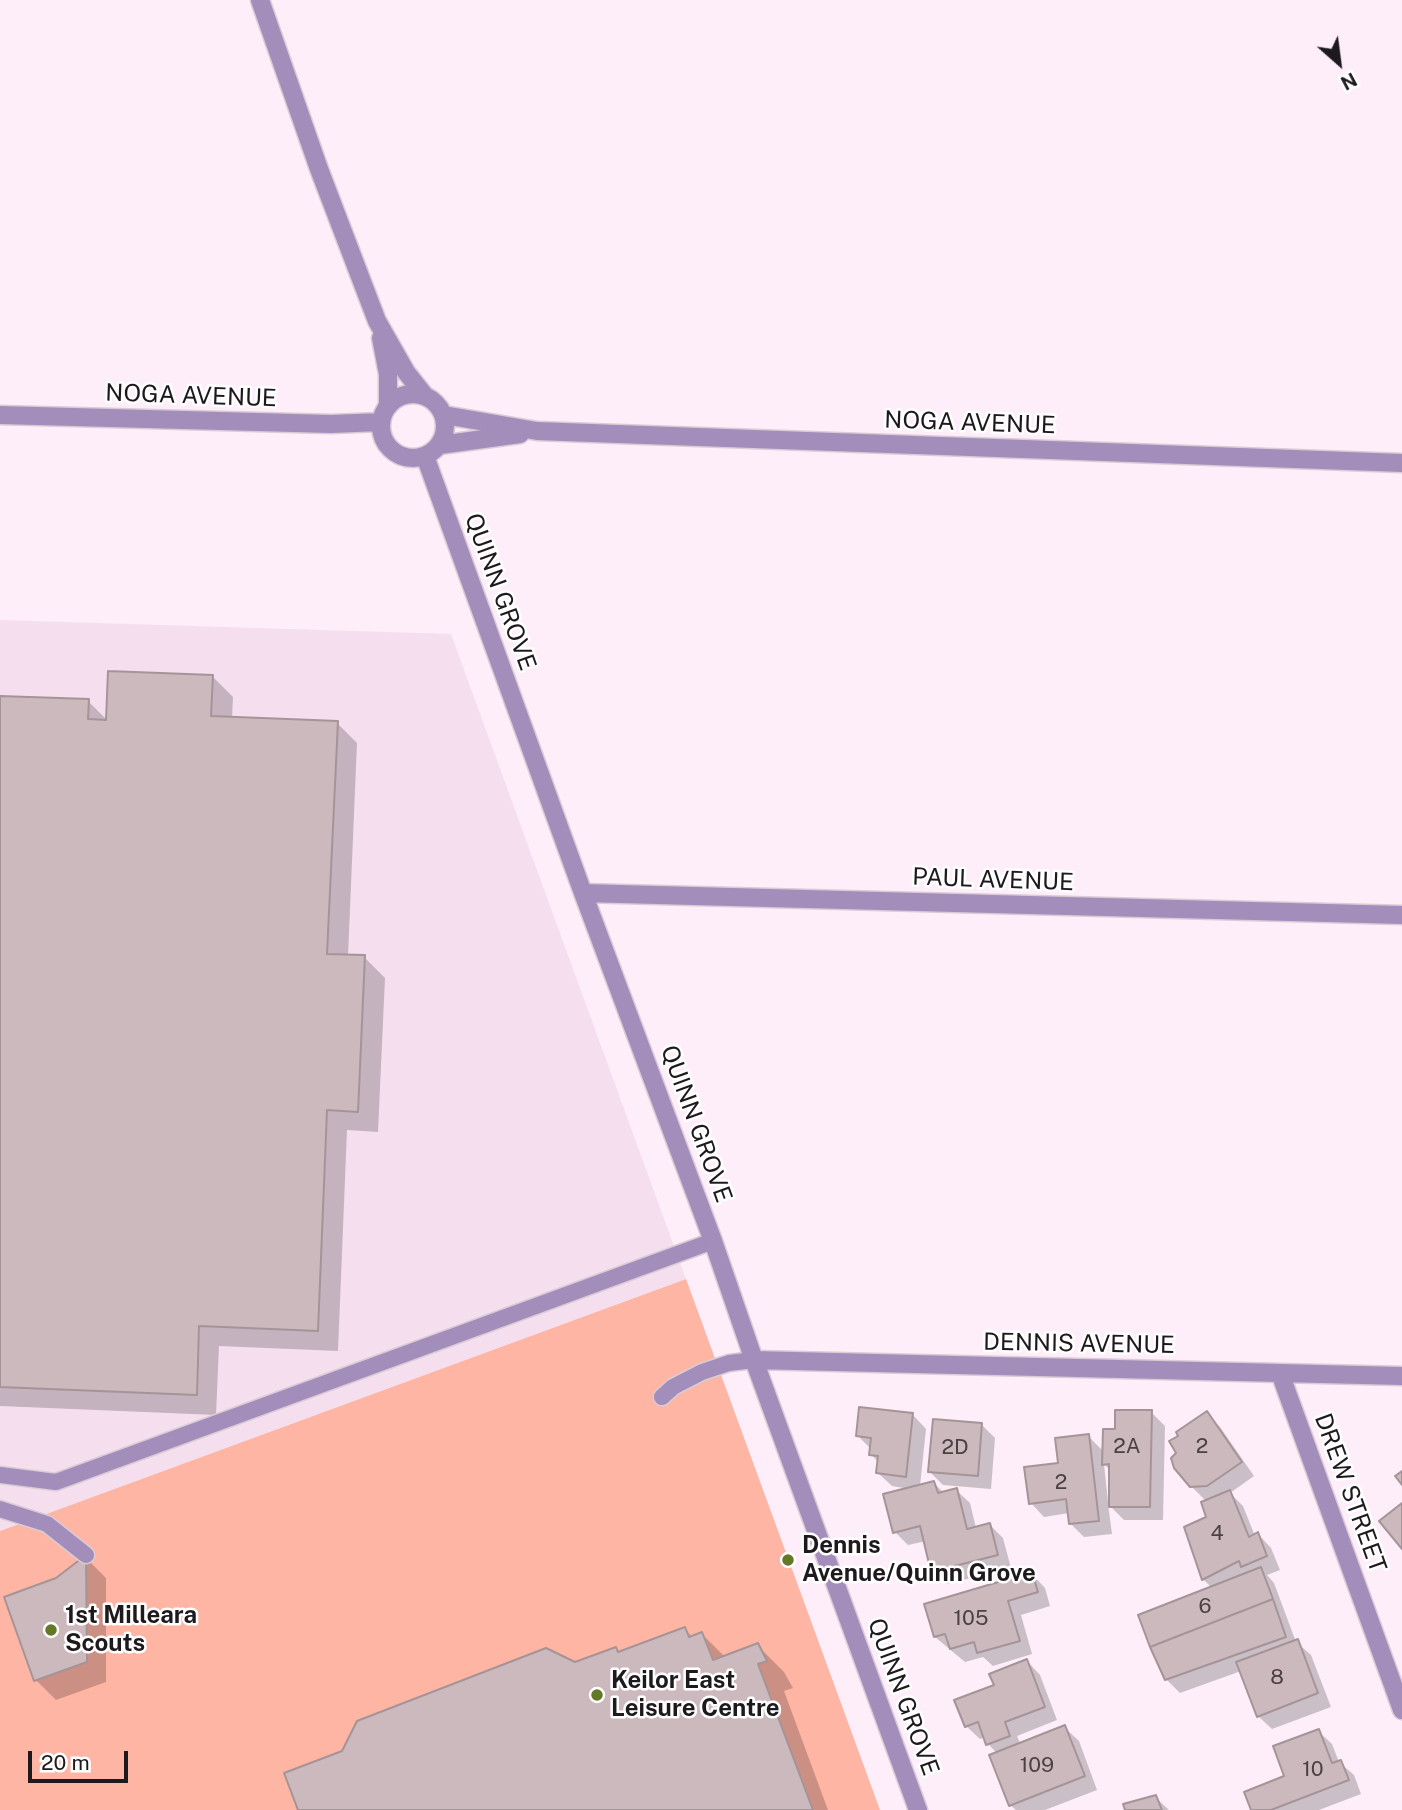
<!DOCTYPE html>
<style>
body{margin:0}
#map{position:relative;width:1402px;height:1810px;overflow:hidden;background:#fdeef9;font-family:"Public Sans",sans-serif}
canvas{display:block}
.north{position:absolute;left:1304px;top:28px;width:70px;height:70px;-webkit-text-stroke:5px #fff;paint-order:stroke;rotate:152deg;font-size:19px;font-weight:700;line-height:28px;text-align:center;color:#1e191d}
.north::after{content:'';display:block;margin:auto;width:24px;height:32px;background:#1e191d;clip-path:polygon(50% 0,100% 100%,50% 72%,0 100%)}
.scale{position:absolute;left:28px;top:1751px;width:100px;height:32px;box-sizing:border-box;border:4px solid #1e191d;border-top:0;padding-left:9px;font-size:21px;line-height:24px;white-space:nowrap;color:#1e191d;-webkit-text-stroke:5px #fff;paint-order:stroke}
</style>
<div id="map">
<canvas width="1402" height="1810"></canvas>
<div class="north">N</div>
<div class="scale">20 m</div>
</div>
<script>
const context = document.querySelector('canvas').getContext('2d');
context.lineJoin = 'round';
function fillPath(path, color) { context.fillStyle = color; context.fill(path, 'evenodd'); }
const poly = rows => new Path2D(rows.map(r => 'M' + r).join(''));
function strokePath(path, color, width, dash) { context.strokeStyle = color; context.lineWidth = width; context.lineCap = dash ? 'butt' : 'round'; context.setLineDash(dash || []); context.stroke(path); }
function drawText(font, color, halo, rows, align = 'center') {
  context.font = font + ' "Public Sans",sans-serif'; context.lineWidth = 5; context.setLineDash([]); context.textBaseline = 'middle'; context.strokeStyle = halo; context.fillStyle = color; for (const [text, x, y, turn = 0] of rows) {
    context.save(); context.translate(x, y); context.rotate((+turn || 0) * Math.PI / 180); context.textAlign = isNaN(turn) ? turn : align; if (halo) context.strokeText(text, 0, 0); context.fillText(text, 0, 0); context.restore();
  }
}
const built = poly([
 [0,620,451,634,686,1279,0,1531]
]);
const green = poly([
 [686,1279,880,1810,0,1810,0,1531]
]);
const shadow = poly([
 [213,677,233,697,232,718,337,723,357,743,348,956,364,957,385,978,378,1132,347,1130,338,1351,219,1346,216,1415,0,1406,0,697,88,701,107,720],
 [1151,1412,1165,1426,1163,1520,1124,1520,1108,1504,1112,1534,1084,1537,1071,1524,1069,1513,1044,1517,1031,1503,1060,1465,1088,1436,1104,1452,1116,1431],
 [1104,1464,1111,1471,1110,1502,1108,1502],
 [1207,1414,1220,1427,1254,1476,1230,1493,1243,1506,1255,1536,1258,1534,1271,1548,1280,1570,1267,1575,1274,1583,1296,1642,1311,1655,1331,1707,1272,1729,1258,1716,1241,1671,1180,1693,1166,1679,1212,1588,1203,1579,1208,1518,1206,1501,1191,1486],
 [913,1415,926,1429,920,1486,934,1483,944,1493,956,1490,970,1503,976,1528,990,1525,1003,1538,1011,1568,947,1584,933,1571,926,1541,908,1545,895,1532,910,1489,892,1486,878,1473,879,1463,871,1454,871,1449,858,1436],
 [981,1424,995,1438,991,1489,943,1485,930,1472],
 [86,1558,106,1578,106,1682,56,1700,36,1680,57,1579],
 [1032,1574,1045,1588,1050,1606,1021,1615,1032,1654,993,1666,983,1657,965,1662,935,1637],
 [685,1629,693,1638,702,1634,725,1657,757,1645,784,1672,793,1688,784,1691,828,1810,300,1810,574,1664,615,1649,619,1653],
 [1027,1661,1040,1675,1057,1720,1017,1736,1021,1745,1065,1728,1079,1741,1097,1790,1045,1810,1016,1810,1010,1805,998,1754,988,1744,985,1737,980,1739,966,1726,996,1686],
 [1318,1731,1332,1744,1339,1762,1354,1775,1361,1794,1319,1810,1253,1810,1287,1777],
 [1155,1797,1169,1810,1126,1810]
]);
const building = poly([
 [108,671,213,675,211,716,338,721,327,954,365,955,358,1112,327,1110,318,1331,199,1326,197,1395,0,1387,0,696,89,699,88,719,106,720,108,671],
 [859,1407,913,1413,906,1477,876,1473,878,1456,869,1455,871,1438,856,1436,859,1407],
 [1115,1410,1152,1410,1150,1507,1109,1507,1109,1464,1102,1465,1103,1429,1115,1429,1115,1410],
 [1207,1411,1242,1462,1207,1486,1190,1487,1174,1468,1171,1458,1176,1453,1169,1441,1178,1436,1176,1432,1207,1411],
 [933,1419,982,1423,978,1476,928,1472,933,1419],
 [1089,1434,1099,1521,1069,1524,1066,1499,1029,1504,1024,1467,1058,1463,1055,1438,1089,1434],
 [1402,1471,1402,1485,1395,1476,1402,1471],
 [934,1481,938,1493,957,1488,967,1529,990,1523,998,1555,931,1572,920,1526,893,1533,883,1494,934,1481],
 [1230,1490,1249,1537,1258,1532,1267,1556,1241,1567,1239,1561,1202,1580,1184,1527,1206,1517,1201,1502,1230,1490],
 [1402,1503,1402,1549,1379,1521,1402,1503],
 [86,1555,87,1662,34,1681,4,1597,56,1578,86,1555],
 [1261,1567,1273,1599,1150,1647,1138,1615,1261,1567],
 [1032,1572,1038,1592,1008,1601,1020,1641,977,1653,974,1642,950,1649,945,1634,934,1637,924,1604,1032,1572],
 [1273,1599,1286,1637,1165,1680,1150,1647,1273,1599],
 [685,1627,689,1637,702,1632,713,1660,758,1643,767,1661,758,1664,813,1810,298,1810,284,1773,342,1751,357,1721,546,1648,575,1662,616,1647,618,1652,685,1627],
 [1298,1639,1318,1693,1257,1717,1236,1662,1298,1639],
 [1027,1659,1045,1707,1005,1722,1010,1736,986,1745,978,1722,965,1727,954,1700,994,1685,989,1674,1027,1659],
 [1065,1725,1085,1776,1009,1806,989,1755,1065,1725],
 [1319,1729,1332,1763,1341,1760,1349,1780,1271,1810,1251,1810,1244,1792,1284,1776,1273,1746,1319,1729],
 [1156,1795,1162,1810,1125,1810,1123,1804,1156,1795]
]);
const service = poly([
 [662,1397,673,1387,702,1372,729,1363,754,1360],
 [0,1475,56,1482,713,1241],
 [0,1509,47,1524,86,1555]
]);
const minor = poly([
 [260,0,319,169,377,321,406,372,425,396],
 [381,338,388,374,388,405],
 '381 426a32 32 0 1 1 64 0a32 32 0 1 1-64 0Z',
 [0,415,331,424,381,422],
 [444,415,537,431,1402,463],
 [440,445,520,434],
 [425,456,583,893,713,1241,754,1360,918,1810],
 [583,893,1402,915],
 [754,1360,1402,1376],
 [1280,1373,1402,1710]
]);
const markers = [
 [788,1560,7,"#657827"],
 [51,1630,7,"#657827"],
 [597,1695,7,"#657827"]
];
const numberNames = [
 ["2A",1127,1447],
 ["2",1202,1447],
 ["2D",955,1448],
 ["2",1061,1483],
 ["4",1217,1534],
 ["6",1205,1607],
 ["105",971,1619],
 ["8",1277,1678],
 ["109",1037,1766],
 ["10",1313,1770]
];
const streetNames = [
 ["NOGA AVENUE",191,396,2],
 ["NOGA AVENUE",970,423,2],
 ["QUINN GROVE",500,592,70],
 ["PAUL AVENUE",993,880,2],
 ["QUINN GROVE",696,1124,70],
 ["DENNIS AVENUE",1079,1344,1],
 ["DREW STREET",1350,1493,70],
 ["QUINN GROVE",903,1697,70]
];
const poiNames = [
 ["Dennis",802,1546],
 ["Avenue/Quinn Grove",802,1574],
 ["1st Milleara",65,1616],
 ["Scouts",65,1644],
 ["Keilor East",611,1681],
 ["Leisure Centre",611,1709]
];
fillPath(built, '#f5dfef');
fillPath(green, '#feb5a4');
fillPath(shadow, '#0003');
fillPath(building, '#ccb9bd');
strokePath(building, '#a59497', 2);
strokePath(service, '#d9ccd6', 19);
strokePath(minor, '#d9ccd6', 21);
strokePath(service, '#a38dba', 16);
strokePath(minor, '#a38dba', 18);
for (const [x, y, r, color] of markers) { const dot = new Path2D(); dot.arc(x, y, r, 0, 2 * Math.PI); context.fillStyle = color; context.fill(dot); strokePath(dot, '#fff', 2.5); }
drawText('21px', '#4a4145', null, numberNames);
drawText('24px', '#1e191d', '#fff', streetNames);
drawText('bold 24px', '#1e191d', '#fff', poiNames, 'left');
</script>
